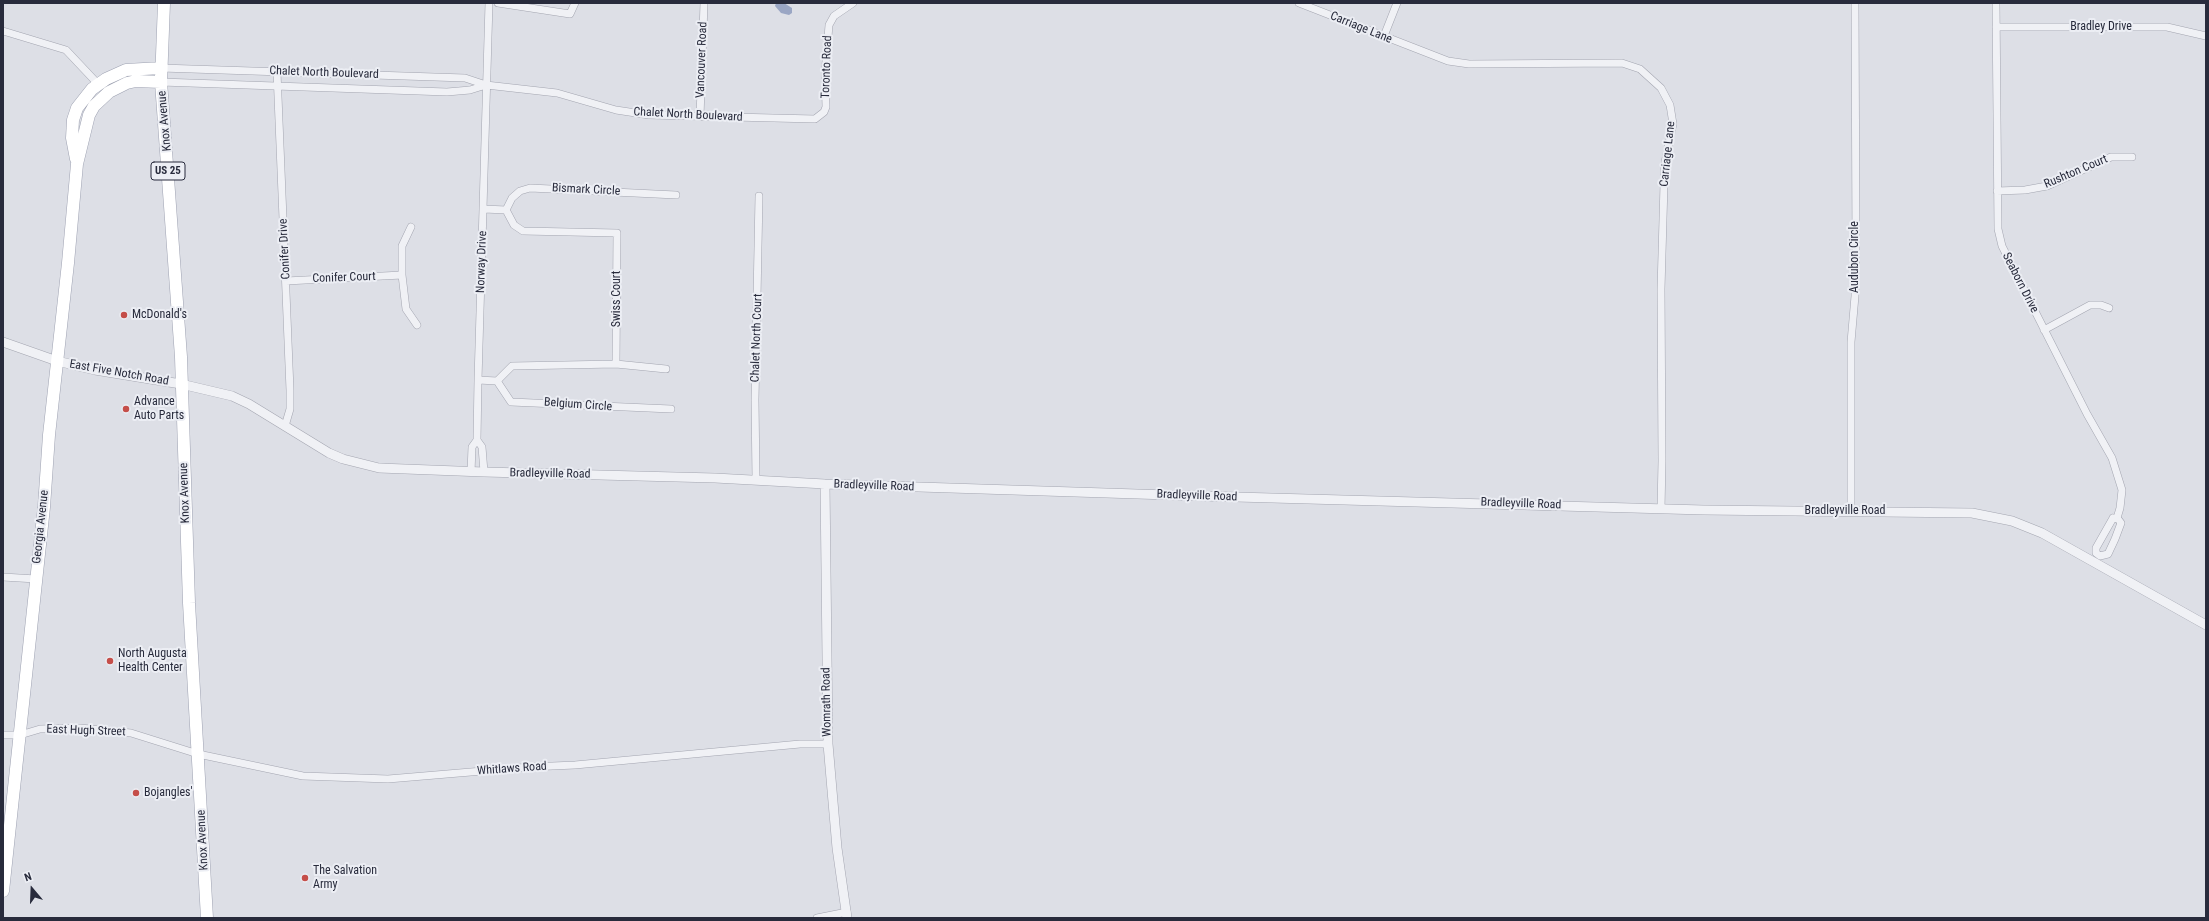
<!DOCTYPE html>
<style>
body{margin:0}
#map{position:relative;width:2209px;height:921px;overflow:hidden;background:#dddfe6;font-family:"Roboto Condensed",sans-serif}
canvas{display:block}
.frame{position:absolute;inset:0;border:4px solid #282b3c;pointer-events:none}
.north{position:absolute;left:12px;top:869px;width:40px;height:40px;-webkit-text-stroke:3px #eceef4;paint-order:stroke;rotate:341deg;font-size:11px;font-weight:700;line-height:16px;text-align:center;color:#282b3c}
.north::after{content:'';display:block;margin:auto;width:14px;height:18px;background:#282b3c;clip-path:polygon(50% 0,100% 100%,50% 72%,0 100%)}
</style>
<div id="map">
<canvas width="2209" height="921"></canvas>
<div class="frame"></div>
<div class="north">N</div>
</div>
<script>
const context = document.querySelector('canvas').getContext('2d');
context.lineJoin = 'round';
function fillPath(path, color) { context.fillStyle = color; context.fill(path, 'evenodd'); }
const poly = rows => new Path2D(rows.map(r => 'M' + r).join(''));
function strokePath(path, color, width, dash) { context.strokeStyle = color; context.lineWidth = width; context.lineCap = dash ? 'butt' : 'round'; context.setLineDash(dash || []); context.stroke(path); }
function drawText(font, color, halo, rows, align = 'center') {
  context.font = font + ' "Roboto Condensed",sans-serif'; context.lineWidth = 4; context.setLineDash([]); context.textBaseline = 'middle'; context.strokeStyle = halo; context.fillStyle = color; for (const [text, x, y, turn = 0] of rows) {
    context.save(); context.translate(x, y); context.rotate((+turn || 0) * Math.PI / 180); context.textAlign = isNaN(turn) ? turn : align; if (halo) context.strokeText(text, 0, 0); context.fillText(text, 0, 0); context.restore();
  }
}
const water = poly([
 [776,3,784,3,792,8,792,13,789,15,781,13,775,6]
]);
const minor = poly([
 [498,3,570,14,575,3],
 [1299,3,1448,61,1469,64,1622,63,1640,69,1661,88,1670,105,1673,124,1665,162,1664,184,1661,289,1662,461,1661,509],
 [1996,3,1998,229,2002,246,2087,414,2112,458,2122,490,2120,508,2117,518],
 [1996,27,2167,27,2206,36],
 [3,31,66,50,98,84],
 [1384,36,1397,3],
 [161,68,465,78,486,85,557,93,616,110,649,115,815,119,824,112,826,107,825,73,829,25,834,16,853,3],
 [277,72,290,390,290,409,285,426],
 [161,82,447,92,470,90,486,85],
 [700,117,704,3],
 [1997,191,2025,190,2047,186,2111,157,2132,157],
 [484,209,506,210,514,225,523,231,617,233,616,364],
 [506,210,512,198,520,191,530,188,676,195],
 [411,227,402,246,402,275,406,309,417,325],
 [286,281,402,275],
 [2044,330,2090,305,2101,305,2109,308],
 [478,380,497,381,512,366,616,364,666,369],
 [497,381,511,402,671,409],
 [471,472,472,447,477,440],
 [484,472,482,447,477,440,478,380,489,3],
 [756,479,755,400,759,196],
 [1851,511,1851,342,1855,296,1856,248,1855,3],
 [2113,518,2118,519,2121,523,2115,539,2108,554,2100,556,2096,553,2096,548,2113,518],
 [3,577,36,579],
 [3,735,20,735,40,729,80,728,131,733,198,754,303,776,388,779,530,767,575,765,800,744,828,744],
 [817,918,847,912]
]);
const tertiary = poly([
 [3,342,57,361,95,370,181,384,232,396,249,404,329,453,343,459,379,468,484,472,715,478,825,484,1200,496,1704,510,1972,513,2012,521,2042,533,2206,625],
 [825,484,828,744,837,848,847,918]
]);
const primary = poly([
 [164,3,161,82,181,357,189,603,207,918],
 [76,159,72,138,73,120,77,108,92,89,106,79,126,70,161,68],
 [3,891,44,507,49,435,68,263,77,164,89,115,94,106,109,92,127,83,136,81,161,82]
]);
const markers = [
 [124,315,4,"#c54e49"],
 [126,409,4,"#c54e49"],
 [110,661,4,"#c54e49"],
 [136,793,4,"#c54e49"],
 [305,878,4,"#c54e49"]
];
const shields = [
 [168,171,34]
];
const shieldNames = [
 ["US 25",168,171]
];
const streetNames = [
 ["Bradley Drive",2101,27],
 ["Carriage Lane",1361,28,22],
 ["Vancouver Road",702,60,-88],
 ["Toronto Road",827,67,-88],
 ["Chalet North Boulevard",324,73,2],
 ["Chalet North Boulevard",688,115,3],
 ["Knox Avenue",165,121,-95],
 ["Carriage Lane",1668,154,-84],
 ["Rushton Court",2076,172,-23],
 ["Bismark Circle",586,190,3],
 ["Conifer Drive",285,249,-93],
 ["Audubon Circle",1855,257,-90],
 ["Norway Drive",482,262,-88],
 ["Conifer Court",344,278,-2],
 ["Seaborn Drive",2020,283,63],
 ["Swiss Court",617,299,-90],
 ["Chalet North Court",757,338,-88],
 ["East Five Notch Road",119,373,10],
 ["Belgium Circle",578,405,4],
 ["Bradleyville Road",550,474,1],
 ["Bradleyville Road",874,486,2],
 ["Knox Avenue",185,493,-92],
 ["Bradleyville Road",1197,496,2],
 ["Bradleyville Road",1521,504,2],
 ["Bradleyville Road",1845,511],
 ["Georgia Avenue",41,527,-84],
 ["Womrath Road",827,702,-91],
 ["East Hugh Street",86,731,2],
 ["Whitlaws Road",512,769,-4],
 ["Knox Avenue",203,840,-93]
];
const poiNames = [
 ["McDonald's",132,315],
 ["Advance",134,402],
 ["Auto Parts",134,416],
 ["North Augusta",118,654],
 ["Health Center",118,668],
 ["Bojangles'",144,793],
 ["The Salvation",313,871],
 ["Army",313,885]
];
fillPath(water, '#9aa6c4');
strokePath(minor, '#a3a5b0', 8);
strokePath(tertiary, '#a3a5b0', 10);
strokePath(primary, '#9da1b1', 13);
strokePath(minor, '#f0f1f5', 7);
strokePath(tertiary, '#f0f1f5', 9);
strokePath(primary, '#fff', 12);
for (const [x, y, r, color] of markers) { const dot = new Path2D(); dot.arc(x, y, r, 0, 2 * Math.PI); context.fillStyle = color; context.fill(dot); strokePath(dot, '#eceef4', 1.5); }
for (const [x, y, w] of shields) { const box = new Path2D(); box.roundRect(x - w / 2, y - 9, w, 18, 3); context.fillStyle = '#eceef4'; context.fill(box); strokePath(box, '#282b3c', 1); }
drawText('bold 11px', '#282b3c', null, shieldNames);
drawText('12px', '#282b3c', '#eceef4', streetNames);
drawText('12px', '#282b3c', '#eceef4', poiNames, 'left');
</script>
